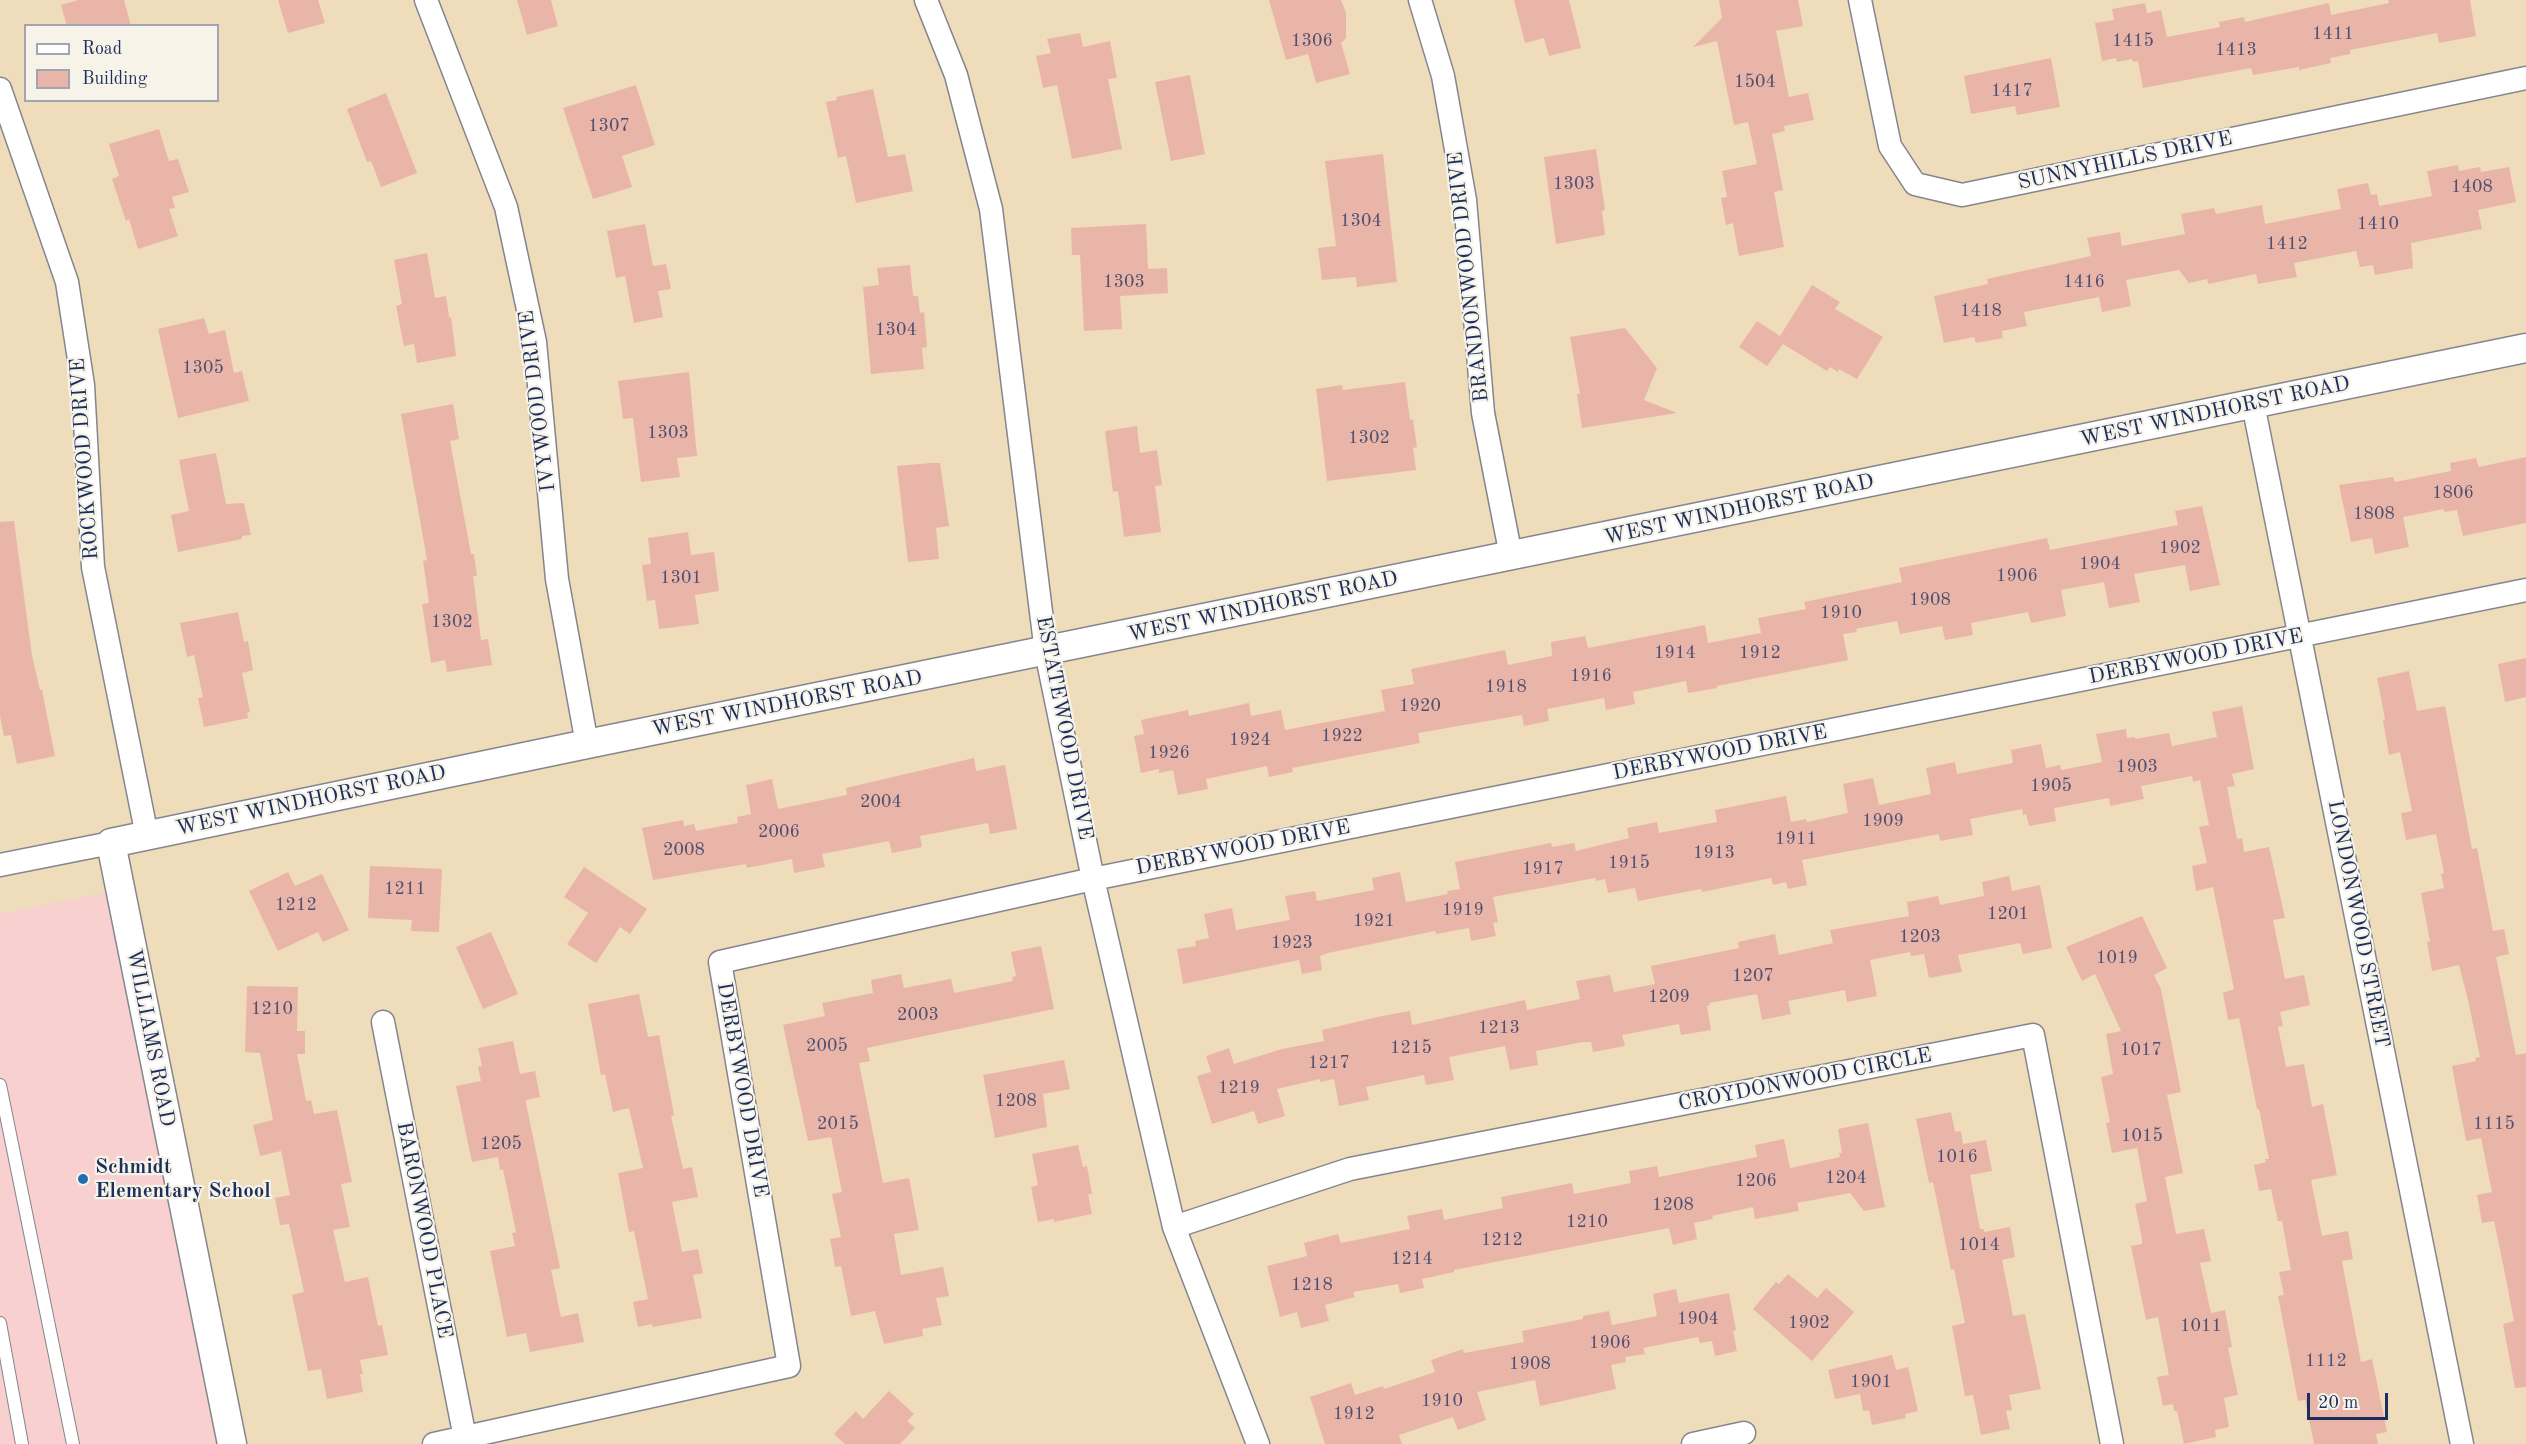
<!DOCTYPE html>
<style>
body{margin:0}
#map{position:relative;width:2526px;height:1444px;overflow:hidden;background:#efdcbb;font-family:"Old Standard TT",serif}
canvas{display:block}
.legend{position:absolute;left:24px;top:24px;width:195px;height:78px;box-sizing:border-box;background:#f7f3e8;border:2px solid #9fa5b1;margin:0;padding:8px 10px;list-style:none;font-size:18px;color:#1b2f5e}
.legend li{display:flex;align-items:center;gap:12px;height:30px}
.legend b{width:30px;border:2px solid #9fa5b1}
.scale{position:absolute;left:2307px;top:1393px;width:81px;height:27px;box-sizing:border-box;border:3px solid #1b2f5e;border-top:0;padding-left:8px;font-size:18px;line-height:21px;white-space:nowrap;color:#1b2f5e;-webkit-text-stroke:4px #f7f3e8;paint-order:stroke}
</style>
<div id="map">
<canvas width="2526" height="1444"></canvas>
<ul class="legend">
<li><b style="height:8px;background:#fff"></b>Road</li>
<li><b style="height:16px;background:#eab5a9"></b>Building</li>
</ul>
<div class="scale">20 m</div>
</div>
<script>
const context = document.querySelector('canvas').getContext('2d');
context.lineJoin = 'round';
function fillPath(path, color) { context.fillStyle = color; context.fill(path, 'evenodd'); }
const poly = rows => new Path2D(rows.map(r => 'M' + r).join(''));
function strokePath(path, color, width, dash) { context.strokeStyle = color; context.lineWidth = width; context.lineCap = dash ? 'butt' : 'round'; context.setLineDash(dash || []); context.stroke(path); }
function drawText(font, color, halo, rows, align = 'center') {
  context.font = font + ' "Old Standard TT",serif'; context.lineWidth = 4.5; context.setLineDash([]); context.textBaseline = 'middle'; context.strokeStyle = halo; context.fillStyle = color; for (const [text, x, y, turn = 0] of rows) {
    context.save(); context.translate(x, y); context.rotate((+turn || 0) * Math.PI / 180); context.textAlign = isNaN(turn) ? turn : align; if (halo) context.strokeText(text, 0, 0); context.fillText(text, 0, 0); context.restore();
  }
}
const built = poly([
 [108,892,220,1444,0,1444,0,914]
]);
const building = poly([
 [78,0,124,0,131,26,67,26,61,5],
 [278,0,318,0,325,23,288,33],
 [517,0,551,0,558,26,527,35],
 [1269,0,1341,0,1346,13,1346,38,1341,43,1350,74,1316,83,1308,54,1286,60],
 [1514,0,1569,0,1581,48,1549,56,1544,38,1525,43],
 [1719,0,1798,0,1803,26,1776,31,1789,97,1808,93,1814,120,1784,126,1785,131,1772,134,1783,190,1774,192,1784,247,1739,256,1733,223,1726,225,1721,198,1727,197,1722,171,1757,164,1748,122,1734,125,1717,41,1693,47,1722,18],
 [2388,0,2470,0,2476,36,2439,43,2437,33,2350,50,2350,54,2330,58,2331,63,2299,70,2299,67,2253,75,2251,68,2143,88,2138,61,2133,62,2132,59,2117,62,2116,58,2102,61,2095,23,2114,20,2112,9,2145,3,2147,13,2161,10,2167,37,2220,27,2219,22,2244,17,2245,22,2329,3,2331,15,2389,3],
 [1080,33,1083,47,1110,41,1117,78,1108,79,1122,149,1072,159,1057,85,1043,88,1036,56,1051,53,1047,39],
 [2051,58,2060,107,2017,115,2015,106,1971,114,1964,76],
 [1190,75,1205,154,1171,161,1155,82],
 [636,85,655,145,622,156,632,187,593,199,563,108],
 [873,89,888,157,905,154,913,191,856,203,846,156,838,158,826,102,837,100,836,97],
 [386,93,417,173,381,187,371,161,367,162,347,109],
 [159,129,169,161,178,159,189,192,172,197,175,208,169,209,178,236,138,249,129,219,126,221,112,179,119,176,109,144],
 [1596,149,1605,210,1602,211,1605,235,1556,244,1544,157],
 [1383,154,1397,282,1357,287,1356,277,1322,280,1318,248,1336,246,1325,161],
 [2458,165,2459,171,2480,167,2481,172,2509,167,2516,202,2478,210,2482,229,2411,243,2413,268,2375,275,2373,265,2360,267,2356,251,2294,263,2297,277,2258,284,2256,274,2208,284,2207,279,2189,283,2179,270,2126,280,2131,306,2102,312,2099,297,2024,312,2027,326,2002,331,2003,338,1976,343,1974,337,1944,343,1934,296,1988,284,1987,279,2091,256,2087,238,2120,232,2122,246,2185,234,2181,214,2214,208,2216,214,2262,205,2265,224,2341,209,2337,189,2368,183,2371,195,2377,194,2379,206,2432,196,2427,171],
 [645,224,653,266,666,264,671,289,658,291,663,317,634,323,625,276,616,278,607,231],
 [1146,224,1148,269,1167,268,1168,293,1120,296,1122,329,1084,331,1080,255,1072,255,1071,228],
 [427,253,435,298,446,296,449,317,451,317,456,356,417,363,414,344,404,346,396,306,402,304,394,260],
 [910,265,913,296,918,296,920,313,924,312,927,347,922,348,924,369,871,374,863,287,879,285,877,268],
 [1812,285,1840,302,1835,309,1883,337,1857,379,1839,369,1838,372,1830,367,1827,371,1783,344,1767,366,1739,347,1757,321,1780,336],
 [204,318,209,334,225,330,234,373,242,371,249,401,178,418,158,329],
 [1625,328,1657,368,1644,400,1677,413,1582,428,1577,394,1580,394,1570,337],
 [689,372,697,456,677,458,680,477,641,482,633,418,623,419,618,381],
 [1405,382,1410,420,1413,419,1417,447,1413,448,1416,470,1327,481,1316,389,1342,385,1343,390],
 [453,404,459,439,450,441,471,554,474,554,477,576,473,576,481,640,488,639,492,665,447,672,445,660,431,663,422,604,429,603,423,561,427,560,401,414],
 [1137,426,1140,453,1157,450,1162,485,1155,486,1161,532,1124,537,1118,491,1113,492,1105,431],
 [216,453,226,504,244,503,251,535,242,536,242,539,178,552,171,515,189,511,179,460],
 [2526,457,2526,523,2463,536,2457,510,2444,512,2444,509,2403,517,2409,547,2375,554,2372,538,2351,542,2339,485,2393,477,2395,482,2451,471,2450,463,2476,458,2479,467],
 [931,463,940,463,949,526,936,528,939,559,908,562,897,466],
 [2202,506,2220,585,2190,591,2185,565,2134,574,2140,602,2109,608,2104,582,2061,590,2066,616,2031,623,2028,612,1971,623,1973,635,1945,640,1942,626,1900,634,1897,621,1856,629,1857,632,1843,634,1848,660,1717,686,1717,688,1688,693,1686,681,1633,692,1635,704,1606,710,1604,698,1547,709,1549,721,1524,726,1522,715,1418,733,1420,743,1292,768,1293,772,1269,777,1267,766,1206,779,1208,789,1178,795,1173,770,1159,773,1159,769,1141,773,1134,736,1144,734,1141,720,1188,710,1189,716,1249,703,1251,716,1281,710,1285,730,1385,711,1381,690,1414,684,1411,669,1505,650,1508,665,1552,656,1551,642,1585,636,1588,648,1705,625,1708,643,1761,633,1758,618,1806,609,1804,602,1902,582,1899,568,2047,538,2050,550,2178,525,2175,511],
 [14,521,32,656,40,690,42,690,55,756,17,764,11,735,4,736,0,716,0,522],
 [688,532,691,555,714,552,719,591,695,595,699,624,659,629,655,600,647,601,642,565,651,564,648,538],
 [238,612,244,642,248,641,253,670,242,673,250,712,247,713,248,718,204,727,198,698,203,697,194,655,187,657,180,623],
 [2526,658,2526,697,2505,702,2498,664],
 [2409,671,2417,711,2445,706,2472,849,2477,848,2493,931,2504,929,2509,954,2496,957,2516,1055,2526,1053,2526,1387,2515,1388,2503,1324,2514,1321,2503,1264,2494,1221,2482,1223,2477,1195,2492,1192,2481,1138,2466,1141,2452,1066,2476,1061,2475,1058,2480,1057,2468,1000,2459,965,2432,971,2427,942,2430,941,2421,893,2444,888,2441,874,2444,873,2436,834,2406,840,2401,813,2412,811,2400,752,2389,755,2383,720,2385,719,2377,678],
 [2242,706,2254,769,2232,774,2235,786,2227,787,2237,839,2242,838,2244,852,2269,847,2285,918,2273,920,2285,979,2304,975,2310,1005,2280,1012,2283,1026,2278,1027,2286,1067,2304,1064,2312,1107,2323,1104,2337,1175,2311,1180,2322,1236,2348,1231,2353,1259,2342,1261,2361,1362,2372,1359,2387,1432,2376,1434,2378,1444,2314,1444,2305,1400,2298,1401,2278,1296,2284,1295,2279,1272,2291,1270,2282,1221,2278,1221,2271,1189,2259,1191,2254,1165,2266,1162,2265,1159,2269,1159,2259,1109,2257,1109,2239,1018,2228,1020,2223,993,2234,989,2213,887,2196,891,2192,866,2207,863,2199,827,2209,825,2200,780,2193,782,2192,776,2141,786,2144,799,2110,806,2109,798,2054,808,2056,821,2029,826,2026,814,2023,815,2022,809,1970,819,1973,835,1940,841,1939,834,1802,860,1807,885,1788,889,1786,882,1773,885,1771,878,1702,892,1701,889,1638,901,1635,888,1608,893,1605,879,1596,881,1595,878,1493,897,1498,922,1493,923,1496,936,1471,941,1469,928,1436,934,1435,931,1328,953,1320,956,1322,970,1302,974,1299,960,1183,984,1177,949,1196,946,1195,941,1209,938,1204,914,1232,908,1236,930,1290,920,1285,896,1315,891,1317,901,1374,890,1372,878,1400,872,1406,902,1448,894,1447,891,1460,889,1455,862,1551,843,1552,847,1574,843,1576,851,1629,838,1627,828,1657,822,1659,833,1717,822,1715,810,1786,796,1791,822,1806,819,1807,822,1848,813,1843,784,1873,778,1879,805,1931,794,1926,768,1955,762,1957,774,2013,763,2011,750,2041,744,2046,768,2060,765,2061,770,2102,762,2096,734,2126,729,2127,738,2135,737,2135,739,2169,733,2172,746,2217,737,2212,712],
 [974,758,976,771,1005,765,1017,829,990,834,988,823,920,836,922,847,892,853,889,841,822,854,825,867,794,873,792,859,747,868,746,864,653,880,642,828,683,820,684,826,694,824,696,831,738,823,737,817,751,814,746,785,772,779,778,809,847,795,846,788],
 [370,866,442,869,439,932,411,931,412,920,368,918],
 [584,867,647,909,630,934,620,927,596,963,567,944,588,913,564,897],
 [288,872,295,886,322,874,349,930,323,942,318,932,278,951,249,891],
 [2009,876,2012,891,2040,885,2052,948,2023,954,2020,943,1958,955,1962,972,1929,978,1924,954,1911,956,1910,952,1870,960,1877,996,1847,1002,1845,990,1788,1001,1791,1014,1762,1020,1757,994,1709,1003,1710,1005,1707,1006,1711,1030,1681,1035,1679,1024,1622,1035,1625,1046,1593,1052,1591,1042,1583,1042,1536,1051,1538,1065,1510,1070,1505,1046,1449,1057,1454,1080,1426,1085,1424,1075,1366,1087,1369,1100,1339,1106,1334,1079,1320,1082,1320,1079,1277,1089,1285,1116,1258,1124,1254,1111,1212,1124,1197,1076,1211,1072,1206,1056,1229,1048,1234,1064,1282,1049,1324,1041,1322,1030,1382,1016,1410,1011,1412,1025,1525,1000,1527,1010,1580,999,1576,981,1610,975,1614,992,1655,984,1651,966,1739,948,1738,942,1775,934,1779,955,1833,943,1830,930,1909,916,1907,902,1938,896,1940,905,1984,896,1982,882],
 [2142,916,2167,968,2154,975,2161,989,2181,1092,2167,1095,2183,1173,2165,1177,2176,1234,2204,1229,2211,1261,2200,1263,2211,1313,2225,1310,2232,1347,2228,1348,2238,1395,2224,1398,2229,1427,2215,1430,2216,1437,2184,1444,2177,1411,2174,1411,2173,1404,2163,1406,2157,1377,2169,1375,2158,1317,2146,1320,2131,1246,2142,1244,2142,1239,2135,1204,2147,1201,2137,1148,2112,1153,2106,1123,2110,1122,2101,1077,2113,1074,2106,1034,2121,1031,2095,974,2082,981,2066,947],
 [491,932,518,994,483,1009,456,947],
 [1041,946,1054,1009,867,1048,870,1061,859,1063,883,1183,909,1178,919,1230,894,1234,901,1275,943,1267,949,1296,936,1298,942,1325,922,1329,923,1336,884,1344,875,1311,851,1316,841,1266,835,1267,830,1239,841,1237,832,1194,842,1192,831,1137,808,1141,783,1025,825,1016,822,1003,873,993,871,980,901,974,904,988,951,979,954,993,1013,981,1012,977,1016,976,1011,952],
 [247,986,298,987,297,1031,305,1031,305,1054,297,1054,306,1101,311,1100,314,1114,337,1110,352,1182,341,1184,350,1227,333,1230,345,1282,368,1277,378,1326,382,1325,388,1355,360,1360,363,1374,360,1374,363,1392,327,1399,321,1369,308,1371,292,1295,304,1292,289,1224,280,1225,275,1198,290,1195,281,1151,260,1156,253,1125,273,1120,260,1053,245,1052],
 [639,994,648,1037,659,1035,674,1115,671,1116,683,1169,692,1167,698,1197,672,1202,682,1252,698,1249,703,1273,693,1275,702,1318,653,1327,652,1324,638,1327,633,1302,648,1299,634,1231,629,1232,618,1173,643,1168,629,1108,613,1112,605,1074,601,1075,588,1004],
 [513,1041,520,1074,535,1071,540,1097,526,1100,526,1103,560,1268,551,1270,561,1317,578,1313,584,1342,530,1352,526,1333,507,1337,490,1251,515,1246,512,1233,516,1232,503,1169,500,1170,498,1157,472,1162,456,1086,481,1081,478,1067,482,1066,478,1048],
 [1064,1060,1070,1089,1043,1094,1047,1127,995,1138,983,1075],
 [1951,1112,1955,1132,1961,1131,1963,1144,1986,1140,1992,1171,1970,1175,1980,1229,1984,1229,1984,1232,2010,1227,2015,1257,2002,1260,2013,1316,2025,1314,2041,1389,2009,1395,2012,1410,2006,1411,2010,1429,1981,1435,1973,1395,1965,1396,1952,1326,1965,1323,1954,1269,1951,1270,1933,1182,1929,1183,1916,1119],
 [1868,1123,1885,1207,1864,1211,1850,1193,1797,1203,1799,1211,1755,1219,1753,1207,1712,1216,1713,1219,1694,1223,1697,1239,1673,1245,1669,1228,1454,1270,1454,1272,1422,1279,1424,1288,1400,1293,1398,1284,1353,1292,1355,1297,1325,1305,1329,1321,1301,1328,1297,1312,1280,1317,1267,1266,1307,1256,1304,1243,1338,1234,1341,1243,1410,1229,1407,1216,1442,1209,1444,1220,1503,1208,1501,1197,1572,1183,1574,1194,1631,1183,1629,1171,1657,1166,1659,1177,1757,1157,1755,1145,1784,1139,1790,1168,1840,1157,1839,1153,1842,1153,1838,1129],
 [1078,1145,1083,1167,1087,1166,1092,1194,1088,1194,1092,1214,1054,1222,1054,1219,1038,1222,1031,1187,1038,1185,1032,1154],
 [1788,1274,1817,1298,1826,1288,1854,1312,1812,1361,1753,1309,1776,1282,1779,1284],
 [1676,1289,1679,1303,1729,1293,1736,1330,1733,1331,1737,1351,1715,1356,1712,1341,1700,1343,1698,1337,1643,1348,1645,1354,1625,1357,1626,1362,1611,1365,1616,1389,1540,1406,1535,1380,1477,1392,1486,1420,1458,1430,1453,1417,1399,1435,1402,1444,1325,1444,1310,1397,1351,1383,1355,1395,1383,1386,1384,1389,1435,1372,1431,1360,1463,1349,1464,1353,1524,1342,1522,1331,1583,1319,1583,1316,1609,1311,1612,1325,1657,1316,1653,1294],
 [1892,1355,1896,1370,1908,1367,1918,1411,1905,1414,1906,1418,1872,1425,1869,1410,1863,1411,1860,1394,1835,1399,1828,1370],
 [889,1391,914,1414,907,1421,915,1428,900,1444,845,1444,834,1434,856,1411,863,1419]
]);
const service = poly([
 [0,1085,73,1444],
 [0,1323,22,1444]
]);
const minor = poly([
 [426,0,506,207,535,342,557,579,587,744],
 [926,0,956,75,991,209,1046,652,1093,879,1174,1227,1258,1444],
 [1420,0,1443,76,1465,200,1483,413,1511,556],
 [1860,0,1890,146,1915,184,1962,195,2526,78],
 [0,89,67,282,83,385,93,567,147,836],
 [2253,404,2462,1444],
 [0,865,111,843],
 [383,1022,465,1438],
 [1174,1227,1350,1169,2033,1035,2112,1444],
 [434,1444,789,1366,720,962,1093,879,2526,590],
 [1693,1444,1744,1433]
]);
const tertiary = poly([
 [232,1444,111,843,587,744,2526,348]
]);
const markers = [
 [83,1179,6,"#1f6fb2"]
];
const numberNames = [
 ["1411",2333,34],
 ["1306",1312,41],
 ["1415",2133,41],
 ["1413",2236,50],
 ["1504",1755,82],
 ["1417",2012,91],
 ["1307",609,126],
 ["1303",1574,184],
 ["1408",2472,187],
 ["1304",1361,221],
 ["1410",2378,224],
 ["1412",2287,244],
 ["1303",1124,282],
 ["1416",2084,282],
 ["1418",1981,311],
 ["1304",896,330],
 ["1305",203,368],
 ["1303",668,433],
 ["1302",1369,438],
 ["1806",2453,493],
 ["1808",2374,514],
 ["1902",2180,548],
 ["1904",2100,564],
 ["1906",2017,576],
 ["1301",681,578],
 ["1908",1930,600],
 ["1910",1841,613],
 ["1302",452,622],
 ["1914",1675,653],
 ["1912",1760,653],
 ["1916",1591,676],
 ["1918",1506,687],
 ["1920",1420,706],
 ["1922",1342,736],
 ["1924",1250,740],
 ["1926",1169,753],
 ["1903",2137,767],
 ["1905",2051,786],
 ["2004",881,802],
 ["1909",1883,821],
 ["2006",779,832],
 ["1911",1796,839],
 ["2008",684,850],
 ["1913",1714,853],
 ["1915",1629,863],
 ["1917",1543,869],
 ["1211",405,889],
 ["1212",296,905],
 ["1919",1463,910],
 ["1201",2008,914],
 ["1921",1374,921],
 ["1203",1920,937],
 ["1923",1292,943],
 ["1019",2117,958],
 ["1207",1753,976],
 ["1209",1669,997],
 ["1210",272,1009],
 ["2003",918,1015],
 ["1213",1499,1028],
 ["2005",827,1046],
 ["1215",1411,1048],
 ["1017",2141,1050],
 ["1217",1329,1063],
 ["1219",1239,1088],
 ["1208",1016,1101],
 ["2015",838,1124],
 ["1115",2494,1124],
 ["1015",2142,1136],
 ["1205",501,1144],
 ["1016",1957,1157],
 ["1204",1846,1178],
 ["1206",1756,1181],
 ["1208",1673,1205],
 ["1210",1587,1222],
 ["1212",1502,1240],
 ["1014",1979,1245],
 ["1214",1412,1259],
 ["1218",1312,1285],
 ["1904",1698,1319],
 ["1902",1809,1323],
 ["1011",2201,1326],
 ["1906",1610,1343],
 ["1112",2326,1361],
 ["1908",1530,1364],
 ["1901",1871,1382],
 ["1910",1442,1401],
 ["1912",1354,1414]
];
const streetNames = [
 ["SUNNYHILLS DRIVE",2125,161,-12],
 ["BRANDONWOOD DRIVE",1469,277,-96],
 ["IVYWOOD DRIVE",538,401,-97],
 ["WEST WINDHORST ROAD",2215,412,-12],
 ["ROCKWOOD DRIVE",85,459,-94],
 ["WEST WINDHORST ROAD",1739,510,-12],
 ["WEST WINDHORST ROAD",1263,607,-12],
 ["DERBYWOOD DRIVE",2196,657,-11],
 ["WEST WINDHORST ROAD",787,704,-11],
 ["ESTATEWOOD DRIVE",1064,728,79],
 ["DERBYWOOD DRIVE",1720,753,-11],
 ["WEST WINDHORST ROAD",311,801,-12],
 ["DERBYWOOD DRIVE",1243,848,-11],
 ["LONDONWOOD STREET",2358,924,79],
 ["WILLIAMS ROAD",150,1038,79],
 ["CROYDONWOOD CIRCLE",1805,1080,-11],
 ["DERBYWOOD DRIVE",742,1090,80],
 ["BARONWOOD PLACE",424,1230,79]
];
const poiNames = [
 ["Schmidt",95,1167],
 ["Elementary School",95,1191]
];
fillPath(built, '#f7d0cf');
fillPath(building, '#eab5a9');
strokePath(service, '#85868c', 14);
strokePath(minor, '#85868c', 25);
strokePath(tertiary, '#85868c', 31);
strokePath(service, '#fff', 12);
strokePath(minor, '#fff', 22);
strokePath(tertiary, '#fff', 28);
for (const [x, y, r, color] of markers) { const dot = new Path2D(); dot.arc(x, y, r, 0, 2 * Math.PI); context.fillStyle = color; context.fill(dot); strokePath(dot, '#f7f3e8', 2); }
drawText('18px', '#4f5071', null, numberNames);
drawText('21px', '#1b2f5e', '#f7f3e8', streetNames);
drawText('bold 21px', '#1b2f5e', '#f7f3e8', poiNames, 'left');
</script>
